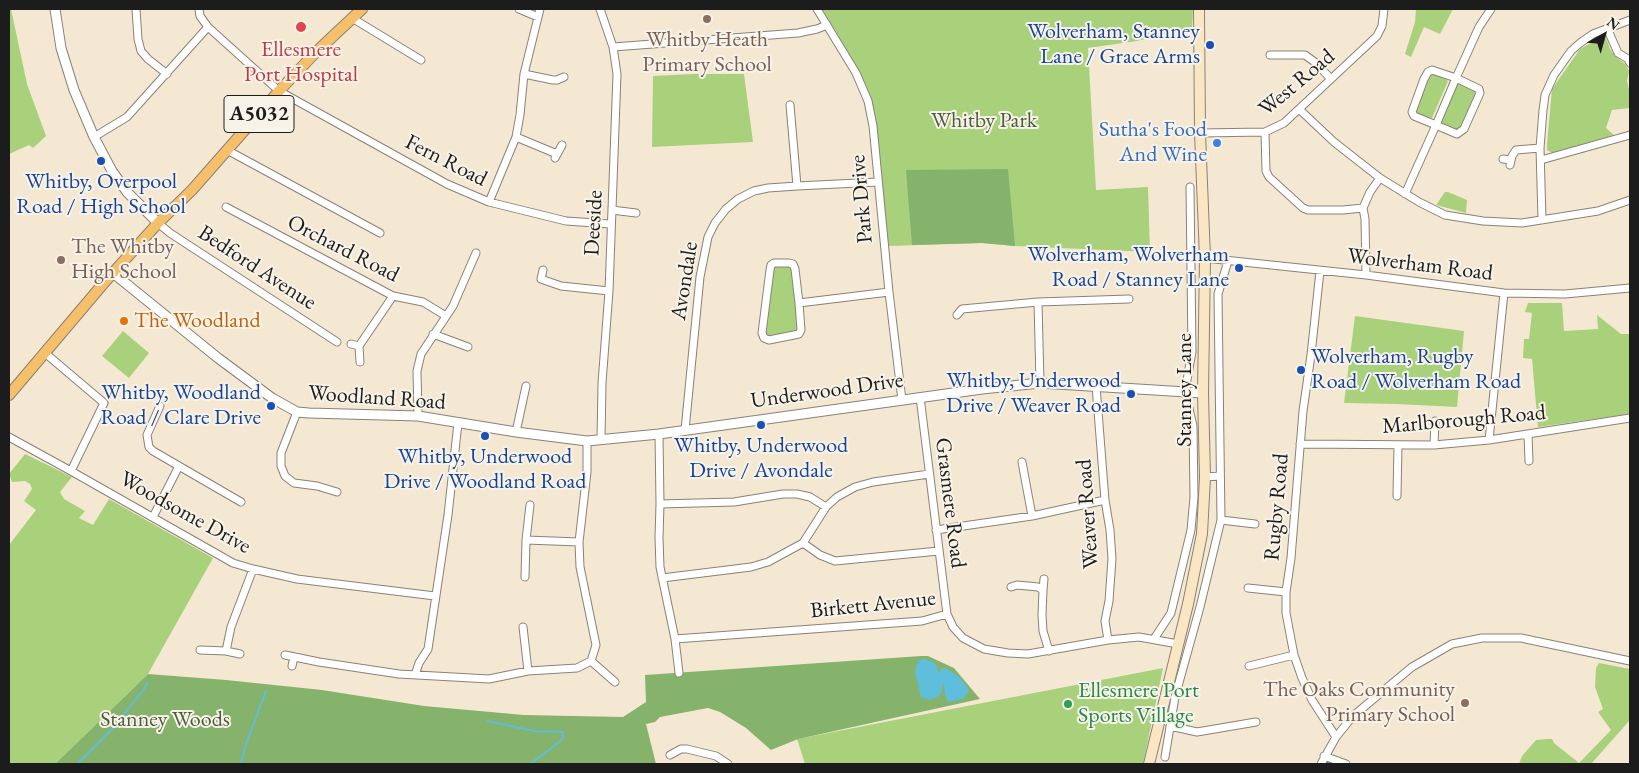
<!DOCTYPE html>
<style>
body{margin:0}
#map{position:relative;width:1639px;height:773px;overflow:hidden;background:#f5e8d3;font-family:"EB Garamond",serif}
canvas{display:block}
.frame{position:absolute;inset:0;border:10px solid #1c1c1c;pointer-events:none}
.north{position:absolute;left:1579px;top:10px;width:50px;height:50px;-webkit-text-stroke:4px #f7f3e8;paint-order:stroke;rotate:38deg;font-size:14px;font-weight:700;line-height:20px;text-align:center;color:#1c1c1c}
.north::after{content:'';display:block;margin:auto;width:18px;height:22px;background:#1c1c1c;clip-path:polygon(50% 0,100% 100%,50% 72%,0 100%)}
</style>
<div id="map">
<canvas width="1639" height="773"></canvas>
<div class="frame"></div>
<div class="north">N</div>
</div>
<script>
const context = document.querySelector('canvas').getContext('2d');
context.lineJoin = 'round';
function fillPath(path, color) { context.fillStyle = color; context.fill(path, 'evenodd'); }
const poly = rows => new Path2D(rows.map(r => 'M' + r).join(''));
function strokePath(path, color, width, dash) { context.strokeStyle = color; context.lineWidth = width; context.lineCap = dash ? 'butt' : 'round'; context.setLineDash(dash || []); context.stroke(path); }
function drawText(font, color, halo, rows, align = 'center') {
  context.font = font + ' "EB Garamond",serif'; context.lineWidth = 4; context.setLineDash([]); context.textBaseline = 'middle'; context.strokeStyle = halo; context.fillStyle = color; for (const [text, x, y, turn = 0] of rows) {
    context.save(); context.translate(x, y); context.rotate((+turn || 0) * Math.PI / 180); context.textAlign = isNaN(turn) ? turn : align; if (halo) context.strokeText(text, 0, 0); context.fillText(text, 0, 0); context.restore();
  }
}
const green = poly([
 [9,9,11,9,27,84,46,136,33,148,29,145,9,154],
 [822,9,1193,9,1192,31,1173,32,1137,41,1088,48,1096,190,1148,187,1150,252,1015,246,982,243,888,246,873,108,866,88,855,64],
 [1416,9,1453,9,1440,34,1424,27,1411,57,1405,54,1415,22],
 [1605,35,1610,49,1616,57,1625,64,1629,71,1627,81,1630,93,1630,108,1612,110,1606,128,1614,135,1552,153,1547,150,1547,144,1552,89,1580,49],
 [1432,73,1441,76,1448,81,1432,118,1430,119,1416,113,1415,108,1429,75],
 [694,74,744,74,753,142,652,147,653,76],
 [1460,83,1478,91,1477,97,1459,132,1442,124,1442,120,1457,85],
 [1445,192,1448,192,1467,200,1466,213,1436,205],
 [776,265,786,265,792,267,798,327,797,332,770,338,766,335,765,330,772,274],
 [1528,303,1562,303,1564,331,1598,329,1597,315,1621,334,1630,334,1630,414,1538,427,1532,359,1523,358,1524,339,1529,339,1532,313,1525,312],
 [1355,316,1464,331,1457,407,1396,404,1344,403],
 [123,331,149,353,129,378,102,356],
 [25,454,72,477,60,492,64,499,85,511,79,518,93,525,109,499,213,558,148,674,55,764,9,764,9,545,36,510,24,501,32,489,30,484,25,481,12,482,9,474],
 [1599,663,1630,669,1630,720,1591,764,1519,764,1522,756,1536,740,1547,739,1552,739,1554,743,1579,763,1611,730,1598,712,1603,709,1595,687,1596,668],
 [1163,668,1143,764,805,764,797,739]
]);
const forest = poly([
 [1008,169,1015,246,982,243,912,245,906,170],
 [921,656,928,656,954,668,980,699,798,739,771,750,746,728,720,712,708,708,660,717,655,722,646,724,656,764,55,764,148,674,226,680,322,690,424,706,524,715,623,717,646,702,645,675]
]);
const water = poly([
 [924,659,934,662,937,667,939,674,942,668,945,668,958,676,968,688,968,692,963,699,948,702,945,695,944,686,943,684,941,693,939,696,930,700,921,697,915,672,918,661]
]);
const stream = poly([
 [487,721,534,731,563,732,563,739,530,764],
 [77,764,113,728,144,689,147,683],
 [241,764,246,744,266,691]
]);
const minor = poly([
 [136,9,138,39,141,51,148,59,167,74],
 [199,9,200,16,208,27,279,91,447,184,489,202,566,221,610,224],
 [519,9,538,17],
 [600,9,613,47,617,74,609,291,602,383,601,440],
 [817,9,856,73,868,101,873,126,889,292,902,400],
 [352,18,421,60],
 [1607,28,1618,53,1628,59,1630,63],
 [613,47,798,33,817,29,827,25],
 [1270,55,1305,55,1316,63,1331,79],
 [524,74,553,80,557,80,564,77],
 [1456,78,1479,89,1480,93,1464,129,1457,134,1436,125,1456,78],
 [790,105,797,186],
 [1299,109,1334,142,1380,178,1419,202,1445,215,1483,221,1522,223,1598,211,1630,200],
 [1265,132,1266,171,1269,177,1303,208,1308,210,1343,210,1363,208],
 [1200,133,1265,132,1284,123,1377,36,1382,26,1384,9],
 [94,137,127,117,208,27],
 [516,137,557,154],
 [227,150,380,233],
 [555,158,562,145],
 [1503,159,1511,160],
 [1541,160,1630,135],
 [1510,165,1512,156,1516,150,1540,148],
 [1405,194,1436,125,1414,116,1412,112,1424,79,1428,72,1432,70,1456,78,1479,27,1491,9],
 [489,202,516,137,520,115,524,74,540,9],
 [226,207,393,296,423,302,446,316],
 [612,210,636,213],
 [1542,220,1540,148,1543,110,1545,95,1554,75,1571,51,1580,43,1593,34,1630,20],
 [158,223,170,233,337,342],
 [1205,258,1366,275,1504,293,1565,294,1630,288],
 [543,270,541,279,561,286,609,291],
 [1320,271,1311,355,1303,411,1291,558,1286,592,1286,613,1294,655,1302,678,1312,700,1336,737],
 [1366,275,1365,219,1363,208,1370,192,1380,178],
 [1038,302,1129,299],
 [799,303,795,269,793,264,789,263,774,263,771,265,770,270,762,333,764,338,769,340,799,334,801,330,799,303,889,292],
 [957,315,962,309,1038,302,1040,383],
 [433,334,468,347],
 [351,344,359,346],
 [45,353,104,403,71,471],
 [360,362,359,346,393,296],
 [1096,386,1105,500,1110,530,1112,559,1109,601,1105,621,1108,640],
 [920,397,947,614],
 [160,406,147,435,149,447,153,451,241,502],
 [297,412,281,453,281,466,285,476,294,483,317,486,337,492],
 [418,416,417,371,421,354,453,306,476,253],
 [685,430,700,277,708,237,715,223,726,209,738,199,754,191,768,188,797,186,878,182],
 [516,432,526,386],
 [659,434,660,504,659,538,660,567,675,639,679,673],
 [1528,435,1529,461],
 [9,437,71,471,233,563,253,569,297,579,435,596],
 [1489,440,1504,293],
 [1300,444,1434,445,1489,440,1630,418],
 [1434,445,1435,421],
 [1022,462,1032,516],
 [1205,477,1220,476],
 [1397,496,1398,445],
 [660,504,734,502,783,494,797,494,810,497,826,507,837,497,855,487,873,482,929,474],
 [530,505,526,540,579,542],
 [153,517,179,466],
 [1221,520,1255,524],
 [936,530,1032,516,1105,500],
 [803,543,820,555,835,561,939,551],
 [525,577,526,540],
 [662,578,751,567,768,562,803,543,826,507],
 [1011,587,1017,585,1038,587,1043,590,1042,615,1043,631,1049,651],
 [1248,588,1286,592],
 [1043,590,1044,579],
 [523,627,528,671],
 [675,639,922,621,947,614,953,627,963,638,984,649,1008,653,1028,654,1108,640,1139,637,1178,644],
 [1154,639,1171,613,1191,530,1194,497,1193,426,1185,391,1192,352,1190,187],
 [200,650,226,651],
 [240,654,226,651,231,627,253,569],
 [285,655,319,662,399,674,489,679,528,671,577,668,591,661,596,645,580,567,579,542,587,472,587,441],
 [591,661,615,682],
 [292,666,294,657],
 [1249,666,1294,655],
 [415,675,419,663,428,649,448,515,458,423],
 [1170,726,1197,732,1256,722],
 [670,755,681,749,687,749,716,756,728,764],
 [1324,756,1346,764],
 [1165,757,1175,697,1200,607,1221,520,1218,294,1228,261],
 [1321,764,1336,737,1353,716,1412,667,1452,644,1482,638,1521,638,1630,661]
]);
const tertiary = poly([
 [55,9,61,48,74,90,94,137,112,171,127,192,158,223],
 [113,273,218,358,272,398,297,412,309,413,418,416,516,432,587,441,659,434,982,389,1040,383,1203,393]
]);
const secondary = poly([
 [1149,764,1188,604,1202,534,1205,477,1203,393,1205,258,1200,133,1199,9]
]);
const primary = poly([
 [9,395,103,284,158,223,192,190,279,91,314,54,362,9]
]);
const markers = [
 [707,19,5,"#8d6e63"],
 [301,27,6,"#e0444e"],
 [1210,45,5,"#1a4fb4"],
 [1217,143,5,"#3f7fe0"],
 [101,161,5,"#1a4fb4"],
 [61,260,5,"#8d6e63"],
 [1239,268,5,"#1a4fb4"],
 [124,321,5,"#e8710a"],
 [1301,370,5,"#1a4fb4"],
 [1131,394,5,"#1a4fb4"],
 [271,406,5,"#1a4fb4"],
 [761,425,5,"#1a4fb4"],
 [485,436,5,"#1a4fb4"],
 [1465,703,5,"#8d6e63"],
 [1068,704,5,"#2e9e5b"]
];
const shields = [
 [259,114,70]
];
const shieldNames = [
 ["A5032",259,114]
];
const transitNames = [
 ["Wolverham, Stanney",1200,32],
 ["Lane / Grace Arms",1200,57],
 ["Whitby, Overpool",101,182,"center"],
 ["Road / High School",101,207,"center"],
 ["Wolverham, Wolverham",1229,255],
 ["Road / Stanney Lane",1229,280],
 ["Wolverham, Rugby",1311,357,"left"],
 ["Road / Wolverham Road",1311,382,"left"],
 ["Whitby, Underwood",1121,381],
 ["Drive / Weaver Road",1121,406],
 ["Whitby, Woodland",261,393],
 ["Road / Clare Drive",261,418],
 ["Whitby, Underwood",761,446,"center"],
 ["Drive / Avondale",761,471,"center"],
 ["Whitby, Underwood",485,457,"center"],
 ["Drive / Woodland Road",485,482,"center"]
];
const educationNames = [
 ["Whitby Heath",707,40],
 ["Primary School",707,65],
 ["The Whitby",71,247,"left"],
 ["High School",71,272,"left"],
 ["The Oaks Community",1455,690,"right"],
 ["Primary School",1455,715,"right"]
];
const healthNames = [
 ["Ellesmere",301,50],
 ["Port Hospital",301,75]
];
const streetNames = [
 ["West Road",1297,83,-40],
 ["Fern Road",446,161,27],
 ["Park Drive",862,199,-95],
 ["Deeside",594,223,-87],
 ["Orchard Road",343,249,27],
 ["Wolverham Road",1420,265,7],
 ["Bedford Avenue",257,268,33],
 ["Avondale",685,281,-81],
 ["Stanney Lane",1185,390,-90],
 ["Underwood Drive",827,391,-8],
 ["Woodland Road",377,398,4],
 ["Marlborough Road",1464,420,-5],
 ["Grasmere Road",950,503,83],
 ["Rugby Road",1277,507,-85],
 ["Woodsome Drive",185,513,29],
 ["Weaver Road",1088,514,-94],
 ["Birkett Avenue",873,605,-6]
];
const parkNames = [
 ["Whitby Park",984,121],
 ["Stanney Woods",165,720]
];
const shopNames = [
 ["Sutha's Food",1207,130],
 ["And Wine",1207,155]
];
const foodNames = [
 ["The Woodland",134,321]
];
const leisureNames = [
 ["Ellesmere Port",1078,691],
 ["Sports Village",1078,716]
];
fillPath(green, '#a9d17c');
fillPath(forest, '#86b36c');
fillPath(water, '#5ebedc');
strokePath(stream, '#5ebedc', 2);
strokePath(minor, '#888278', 9);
strokePath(tertiary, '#888278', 11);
strokePath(secondary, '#888278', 12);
strokePath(primary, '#888278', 12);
strokePath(minor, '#fff', 7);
strokePath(tertiary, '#fff', 9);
strokePath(secondary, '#fbe6c4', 10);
strokePath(primary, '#f6c06b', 10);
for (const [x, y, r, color] of markers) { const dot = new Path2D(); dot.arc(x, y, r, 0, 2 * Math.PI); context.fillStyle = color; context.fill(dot); strokePath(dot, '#f7f3e8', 2); }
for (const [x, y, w] of shields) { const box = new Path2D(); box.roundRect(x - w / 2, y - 18.5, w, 37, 4); context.fillStyle = '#f7f3e8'; context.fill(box); strokePath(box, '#1c1c1c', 1); }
drawText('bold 21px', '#1c1c1c', null, shieldNames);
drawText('22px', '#164399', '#f7f3e8', transitNames, 'right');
drawText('22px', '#785e54', '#f7f3e8', educationNames);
drawText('22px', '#be3a42', '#f7f3e8', healthNames);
drawText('22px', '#1c1c1c', '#f7f3e8', streetNames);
drawText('22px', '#4d5b3e', '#f7f3e8', parkNames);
drawText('22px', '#366cbe', '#f7f3e8', shopNames, 'right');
drawText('22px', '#c56008', '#f7f3e8', foodNames, 'left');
drawText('22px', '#27864d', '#f7f3e8', leisureNames, 'left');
</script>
